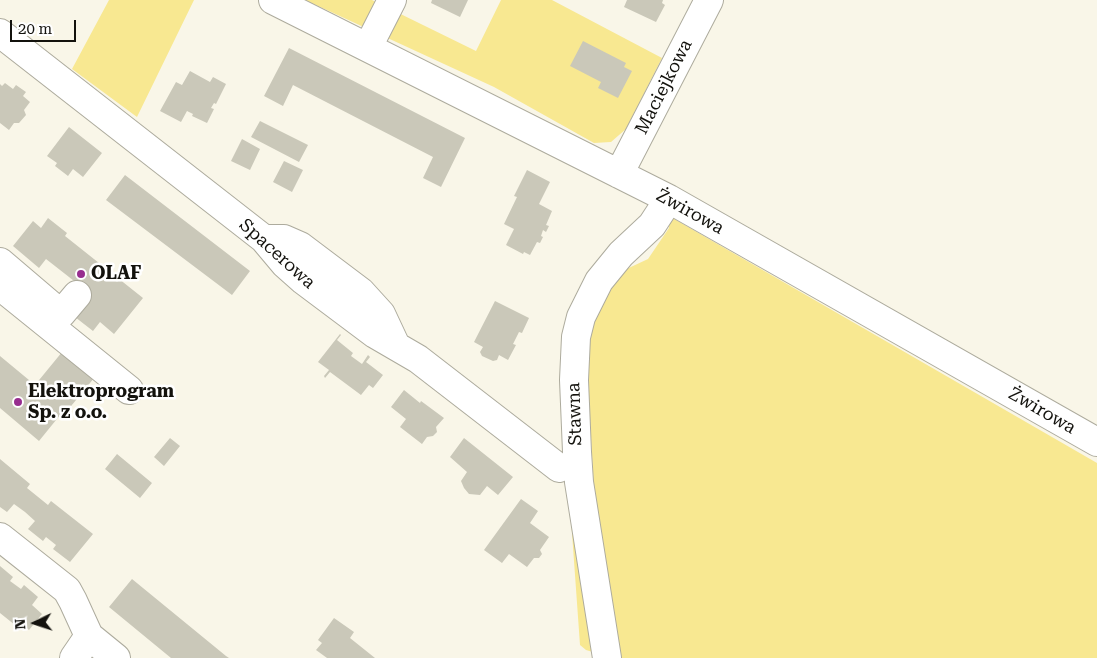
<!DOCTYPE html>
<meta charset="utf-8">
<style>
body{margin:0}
#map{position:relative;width:1097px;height:658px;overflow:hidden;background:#f9f6e8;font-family:"Roboto Serif",serif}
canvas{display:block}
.north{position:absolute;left:10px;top:598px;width:50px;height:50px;-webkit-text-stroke:4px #fff;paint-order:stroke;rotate:266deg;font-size:14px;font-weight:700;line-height:20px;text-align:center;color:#13120d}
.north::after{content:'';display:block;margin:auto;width:18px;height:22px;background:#13120d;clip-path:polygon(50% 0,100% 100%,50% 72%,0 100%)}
.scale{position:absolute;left:10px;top:20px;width:66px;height:22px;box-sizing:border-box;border:2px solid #13120d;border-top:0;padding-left:6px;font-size:15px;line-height:18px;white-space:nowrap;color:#13120d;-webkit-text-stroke:4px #fff;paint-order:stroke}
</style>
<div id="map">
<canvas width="1097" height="658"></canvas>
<div class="north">N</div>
<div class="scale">20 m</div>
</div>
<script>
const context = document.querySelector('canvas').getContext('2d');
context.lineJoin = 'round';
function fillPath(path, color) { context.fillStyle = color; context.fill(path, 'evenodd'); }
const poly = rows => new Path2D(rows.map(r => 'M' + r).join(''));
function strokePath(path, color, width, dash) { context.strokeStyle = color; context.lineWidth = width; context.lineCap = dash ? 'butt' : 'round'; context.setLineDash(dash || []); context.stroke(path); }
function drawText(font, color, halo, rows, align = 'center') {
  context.font = font + ' "Roboto Serif",serif'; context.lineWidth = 5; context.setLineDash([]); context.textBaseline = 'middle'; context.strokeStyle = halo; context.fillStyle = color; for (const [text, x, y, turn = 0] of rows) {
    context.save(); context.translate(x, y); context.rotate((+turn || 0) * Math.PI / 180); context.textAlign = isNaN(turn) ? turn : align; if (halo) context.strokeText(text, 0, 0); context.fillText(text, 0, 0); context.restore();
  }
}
const green = poly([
 [109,0,194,0,137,117,72,69],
 [305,0,372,0,476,51,501,0,552,0,662,58,626,129,611,142,594,143,494,87],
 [669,216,1097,463,1097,658,615,658,609,602,594,489,585,332,618,273,648,259,669,228],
 [569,491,596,653,586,650,580,645]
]);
const building = poly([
 [432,0,468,0,460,17,431,3],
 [627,0,663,0,662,3,665,5,656,22,624,7],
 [583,41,626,63,624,67,632,71,618,98,598,88,601,82,570,66],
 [289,48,465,138,441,187,423,178,433,157,293,85,283,106,264,96],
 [190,71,210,82,213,77,226,84,216,104,214,103,211,108,214,109,207,123,192,116,193,114,187,111,181,122,160,111,176,82,182,85],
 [5,83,13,89,16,85,26,92,23,96,30,102,24,110,26,115,19,123,14,123,9,130,0,123,0,84,2,86],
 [260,121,308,145,299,162,251,137],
 [69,127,102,153,83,177,73,169,68,176,55,166,57,163,47,156],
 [242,139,260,149,250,170,231,161],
 [284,161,303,170,292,192,273,182],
 [527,170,550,182,539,204,552,211,546,225,549,226,546,232,543,230,541,236,543,237,540,243,537,242,530,255,524,252,523,254,506,245,514,229,504,224,517,197,514,196],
 [125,175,250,271,232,295,106,200],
 [48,218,67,233,65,236,143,298,114,334,100,322,93,331,75,317,92,295,46,259,39,268,13,246,33,221,41,228],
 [495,301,529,318,522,333,519,332,513,344,516,345,508,360,499,355,497,360,493,361,482,356,480,352,483,347,474,342],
 [340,334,341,335,337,340,353,353,351,356,362,364,368,355,370,357,366,362,383,375,373,388,369,385,361,395,330,372,325,378,324,376,329,370,318,362],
 [67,346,99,372,67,411,65,409,39,441,0,408,0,356,35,385],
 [404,390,420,403,421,401,444,418,436,427,437,432,433,436,427,437,422,444,400,427,406,419,391,407],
 [170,438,180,446,164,466,154,457],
 [464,438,513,477,498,495,487,486,480,495,469,494,464,488,461,481,467,472,450,457],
 [117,454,152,483,140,498,105,469],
 [0,459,30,484,27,488,48,505,51,501,93,534,70,562,53,549,56,545,46,537,43,541,28,529,35,521,25,512,14,504,7,512,0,507],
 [521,499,538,511,530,523,549,537,540,550,542,554,539,558,534,558,527,567,509,554,502,563,484,550],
 [0,566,13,577,10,581,21,589,24,585,38,597,32,605,42,614,29,630,19,621,15,625,0,613],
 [132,579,226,656,229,658,171,658,109,607],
 [334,618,354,632,350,638,375,658,327,658,316,650,322,643,318,640]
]);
const minor = poly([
 [273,0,669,199,1097,442],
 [0,33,264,239,285,264,303,280,375,334,418,359,559,468],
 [368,47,392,0],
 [619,174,709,0],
 [264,239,284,239,300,246,361,292,381,314,396,346],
 [0,262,61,314,77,295],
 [0,286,129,390],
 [0,537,67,590,73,601,89,636,116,658],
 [74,658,89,636],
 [607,658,579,482,577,452,574,380,576,337,581,317,599,281,621,254,652,225,669,199]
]);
const markers = [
 [81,274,5,"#972d8f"],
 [18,402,5,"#972d8f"]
];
const streetNames = [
 ["Maciejkowa",664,87,-63],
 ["Żwirowa",690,212,29],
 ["Spacerowa",277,254,42],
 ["Żwirowa",1042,411,30],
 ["Stawna",575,414,-92]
];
const poiNames = [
 ["OLAF",91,274],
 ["Elektroprogram",28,392],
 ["Sp. z o.o.",28,413]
];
fillPath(green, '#f8e891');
fillPath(building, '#cac8b9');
strokePath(minor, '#adab9d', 30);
strokePath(minor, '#fff', 28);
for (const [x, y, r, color] of markers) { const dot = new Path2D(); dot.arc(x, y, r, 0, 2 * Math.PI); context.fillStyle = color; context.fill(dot); strokePath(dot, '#fff', 2); }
drawText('18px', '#13120d', '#fff', streetNames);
drawText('bold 18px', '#13120d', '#fff', poiNames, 'left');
</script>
